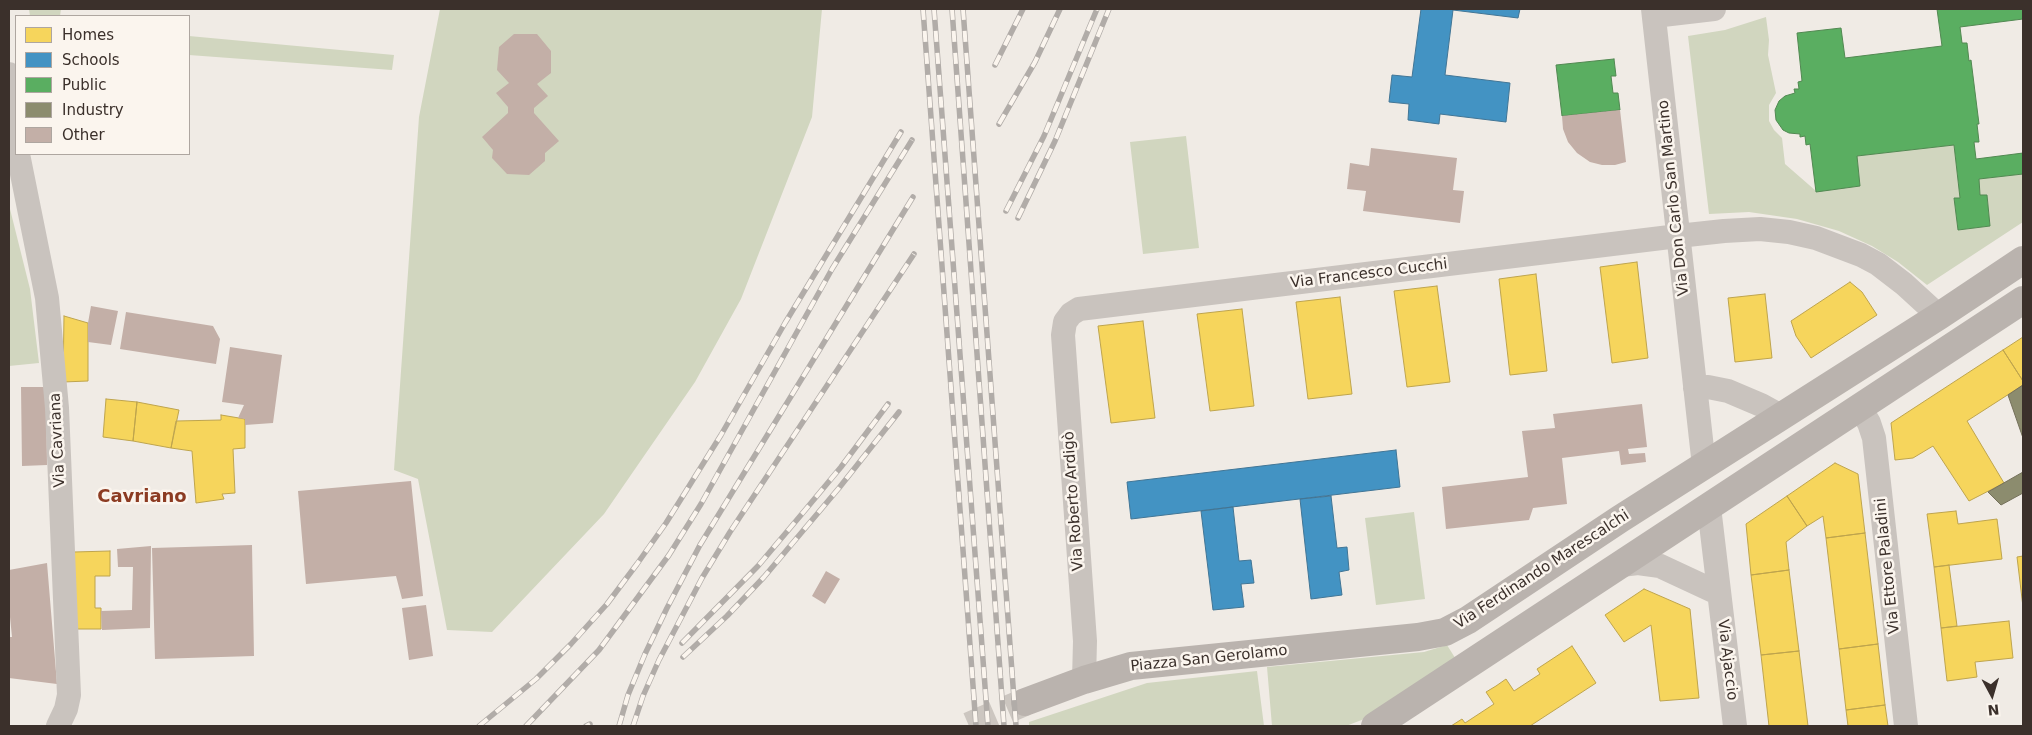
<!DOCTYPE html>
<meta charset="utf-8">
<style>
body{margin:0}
#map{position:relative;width:2032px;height:735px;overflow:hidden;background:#f0ebe5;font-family:"DejaVu Sans",sans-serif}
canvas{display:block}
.frame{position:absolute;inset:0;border:10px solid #3b302b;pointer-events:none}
.legend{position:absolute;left:15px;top:15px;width:175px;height:140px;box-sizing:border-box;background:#fbf5ee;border:1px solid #aea6a0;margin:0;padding:6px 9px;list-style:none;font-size:15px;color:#3b302b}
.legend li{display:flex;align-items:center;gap:10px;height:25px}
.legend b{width:25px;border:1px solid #aea6a0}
.north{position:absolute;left:1967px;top:670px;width:50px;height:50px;-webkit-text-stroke:4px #fbf5ee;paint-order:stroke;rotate:174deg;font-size:14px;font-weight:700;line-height:20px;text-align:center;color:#3b302b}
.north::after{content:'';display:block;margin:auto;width:18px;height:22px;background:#3b302b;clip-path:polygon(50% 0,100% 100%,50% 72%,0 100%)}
</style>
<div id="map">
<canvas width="2032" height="735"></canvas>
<div class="frame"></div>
<ul class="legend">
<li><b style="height:14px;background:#f6d55c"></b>Homes</li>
<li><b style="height:14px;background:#4393c3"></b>Schools</li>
<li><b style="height:14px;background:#5aae61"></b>Public</li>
<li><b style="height:14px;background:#8c8c6e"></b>Industry</li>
<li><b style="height:14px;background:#c3afa7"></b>Other</li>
</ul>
<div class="north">N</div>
</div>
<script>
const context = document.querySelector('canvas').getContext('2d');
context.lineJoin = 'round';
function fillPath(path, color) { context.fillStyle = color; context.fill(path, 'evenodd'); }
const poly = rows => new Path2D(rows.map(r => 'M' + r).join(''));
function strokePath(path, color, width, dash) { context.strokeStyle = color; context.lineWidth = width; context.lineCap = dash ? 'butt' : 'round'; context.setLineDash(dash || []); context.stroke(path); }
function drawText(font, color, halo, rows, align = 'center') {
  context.font = font + ' "DejaVu Sans",sans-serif'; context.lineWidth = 5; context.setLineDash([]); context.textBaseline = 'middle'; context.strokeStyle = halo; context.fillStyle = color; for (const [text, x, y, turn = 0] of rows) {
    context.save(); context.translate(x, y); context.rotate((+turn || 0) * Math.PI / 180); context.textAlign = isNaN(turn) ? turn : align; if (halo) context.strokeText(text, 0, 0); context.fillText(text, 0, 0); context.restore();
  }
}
const green = poly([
 [29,9,61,9,60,16,30,16],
 [440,9,822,9,812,117,741,299,695,382,604,514,492,632,447,630,418,479,394,470,419,117],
 [1766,17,1769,40,1768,55,1776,93,1769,105,1769,121,1774,130,1782,138,1785,164,1816,191,1860,186,1857,156,1954,145,1960,198,1954,199,1958,230,1990,226,1987,195,1980,195,1979,179,2023,174,2023,222,1927,285,1898,262,1872,246,1839,231,1797,219,1749,212,1709,214,1688,36,1725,30],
 [189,36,394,55,392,70,189,55],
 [1186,136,1199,248,1143,254,1130,142],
 [9,205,30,289,39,363,9,366],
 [1414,512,1425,599,1376,605,1365,518],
 [1447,645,1457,661,1372,716,1346,726,1272,726,1267,667,1424,652],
 [1257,671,1264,726,1029,726,1029,722,1147,683]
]);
const homes = poly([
 [1637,262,1648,358,1612,363,1600,267,1637,262],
 [1536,274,1547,371,1510,375,1499,279,1536,274],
 [1850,282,1862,292,1877,315,1811,358,1796,336,1791,321,1850,282],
 [1437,286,1450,382,1407,387,1394,291,1437,286],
 [1765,294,1772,358,1735,362,1728,298,1765,294],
 [1340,297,1352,394,1308,399,1296,302,1340,297],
 [1242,309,1254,406,1210,411,1197,314,1242,309],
 [64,316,88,323,88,381,63,382,64,316],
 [1143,321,1155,418,1111,423,1098,326,1143,321],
 [2023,337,2023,381,2003,350,2023,337],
 [2003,350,2023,381,2023,385,1967,421,2004,483,1969,501,1933,446,1913,458,1895,460,1891,423,2003,350],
 [106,399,137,402,133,441,103,437,106,399],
 [137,402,179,410,171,448,133,441,137,402],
 [221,415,245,419,245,448,233,449,235,493,222,494,224,499,196,503,192,451,171,448,176,421,221,420,221,415],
 [1835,463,1858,474,1865,533,1826,538,1823,516,1807,526,1787,496,1835,463],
 [1787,496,1807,526,1786,542,1789,570,1751,575,1746,524,1787,496],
 [1956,511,1958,524,1997,519,2002,559,1934,567,1927,514,1956,511],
 [1865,533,1878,644,1839,649,1826,538,1865,533],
 [110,551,110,576,95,576,95,608,101,608,101,629,74,629,74,552,110,551],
 [2023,556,2023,607,2017,557,2023,556],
 [1949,565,1957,626,1941,628,1934,567,1949,565],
 [1789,570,1799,651,1761,655,1751,575,1789,570],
 [1644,589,1690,609,1699,698,1660,701,1651,625,1624,642,1605,615,1644,589],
 [2009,621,2013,658,1975,662,1977,677,1947,681,1941,628,2009,621],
 [1878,644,1885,705,1846,710,1839,649,1878,644],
 [1572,646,1596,683,1530,726,1451,726,1462,719,1465,723,1494,704,1486,692,1496,686,1506,679,1514,691,1540,674,1537,669,1572,646],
 [1799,651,1808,726,1769,726,1761,655,1799,651],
 [1885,705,1888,726,1848,726,1846,710,1885,705]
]);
const schools = poly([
 [1421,9,1520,9,1518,18,1453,10,1445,75,1510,83,1506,122,1440,114,1439,124,1408,120,1409,104,1389,102,1392,75,1412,77,1421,9],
 [1396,450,1400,487,1131,519,1127,482,1396,450],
 [1331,496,1337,548,1347,547,1349,570,1339,572,1342,595,1311,599,1300,499,1331,496],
 [1233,507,1239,561,1251,560,1254,583,1241,584,1244,607,1213,610,1201,511,1233,507]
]);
const public = poly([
 [1937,9,2023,9,2023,19,1960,27,1962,43,1967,43,1969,61,1971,60,1979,124,1977,124,1979,142,1974,142,1976,159,2023,153,2023,174,1979,179,1980,195,1987,195,1990,226,1958,230,1954,198,1960,198,1954,145,1857,156,1860,186,1816,192,1810,144,1806,145,1805,136,1800,137,1800,134,1789,133,1783,130,1776,120,1775,110,1779,101,1785,96,1795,93,1794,89,1799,89,1798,82,1802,81,1797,33,1841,28,1845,58,1942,46,1937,9],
 [1614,59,1616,76,1611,76,1613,93,1618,93,1620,110,1562,116,1556,65,1614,59]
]);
const industry = poly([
 [2023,385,2023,438,2008,395,2023,385],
 [2023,472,2023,493,2001,505,1988,492,2023,472]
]);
const building = poly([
 [514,34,537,34,551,51,551,73,537,84,548,96,534,108,534,113,559,141,545,153,545,161,529,175,507,174,492,158,493,150,482,137,508,113,508,107,496,93,509,83,497,70,499,47],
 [1620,110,1626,162,1615,165,1602,165,1590,162,1577,153,1568,142,1563,129,1562,116],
 [1371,148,1457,158,1453,190,1464,191,1460,223,1363,211,1366,191,1347,189,1350,163,1369,166],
 [91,306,118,311,111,345,88,342,88,323],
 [126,312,213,326,220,339,216,364,120,349],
 [230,347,282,355,273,423,245,425,245,419,238,418,244,405,222,402],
 [21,387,46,387,47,465,22,466],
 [1642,404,1647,447,1628,449,1629,454,1645,453,1646,462,1621,465,1619,451,1562,458,1567,504,1533,508,1529,520,1446,529,1442,487,1528,477,1522,431,1555,428,1553,414],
 [411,481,423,596,402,599,396,576,306,584,298,491],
 [252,545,254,656,155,659,152,548],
 [151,546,150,628,102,630,101,611,132,610,133,567,118,567,117,549],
 [47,563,57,684,9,678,9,637,12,637,9,607,9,570],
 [826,571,840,579,825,604,812,596],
 [426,605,433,656,409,660,402,608]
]);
const secondaryTunnel = poly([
 [969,726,1025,702]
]);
const street = poly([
 [1653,9,1704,466],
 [1654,16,1714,9],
 [9,74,11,115,16,142],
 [18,154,47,298,57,408,69,695,66,709,58,726],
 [1695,388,1708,387,1728,391,1761,405,1781,416],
 [1860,408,1869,423,1874,438,1906,726],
 [1709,507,1735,726],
 [1621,565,1638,563,1660,566,1718,593],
 [1084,680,1085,641,1063,335,1065,322,1071,314,1079,309,1678,236,1724,231,1760,229,1789,232,1816,238,1861,255,1878,264,1904,284,1939,316]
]);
const secondary = poly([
 [1025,702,1084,680,1131,666,1418,637,1445,632,1468,620,1620,519,1939,316,2023,260],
 [1375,726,2023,300]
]);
const rail = poly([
 [923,9,976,726],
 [934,9,988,726],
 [952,9,1004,726],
 [963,9,1016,726],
 [995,65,1023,9],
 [999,124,1035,62,1060,9],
 [1006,211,1044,136,1097,9],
 [1018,218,1055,141,1109,9],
 [682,643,758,566,801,515,841,467,888,404],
 [683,657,727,616,764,577,839,488,899,412],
 [479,726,536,679,571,644,607,604,637,564,666,523,721,435,785,323,901,132],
 [526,726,599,650,669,555,701,504,832,269,912,140],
 [586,726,590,724],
 [619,726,628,695,645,654,667,608,700,545,913,197],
 [633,726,643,696,659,660,702,578,730,532,914,254]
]);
const streetNames = [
 ["Via Don Carlo San Martino",1674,198,-96],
 ["Via Francesco Cucchi",1369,274,-7],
 ["Via Cavriana",58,440,-93],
 ["Via Roberto Ardigò",1074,501,-94],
 ["Via Ettore Paladini",1888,566,-96],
 ["Via Ferdinando Marescalchi",1542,570,-33],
 ["Piazza San Gerolamo",1209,659,-6],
 ["Via Ajaccio",1727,660,83]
];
const quarterNames = [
 ["Cavriano",142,497]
];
fillPath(green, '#d1d6bf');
fillPath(homes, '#f6d55c');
strokePath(homes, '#bea44d', 1);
fillPath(schools, '#4393c3');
strokePath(schools, '#417595', 1);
fillPath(public, '#5aae61');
strokePath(public, '#518851', 1);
fillPath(industry, '#8c8c6e');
strokePath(industry, '#74705a', 1);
fillPath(building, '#c3afa7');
strokePath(secondaryTunnel, '#ccc6c0', 28, [28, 14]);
strokePath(street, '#c9c3be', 24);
strokePath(secondary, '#bab3ae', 28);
strokePath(rail, '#b1aca8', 5.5);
strokePath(rail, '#fbf5ee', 4, [11]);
drawText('15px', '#3b302b', '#fbf5ee', streetNames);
drawText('bold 18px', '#8c3b22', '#fbf5ee', quarterNames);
</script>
